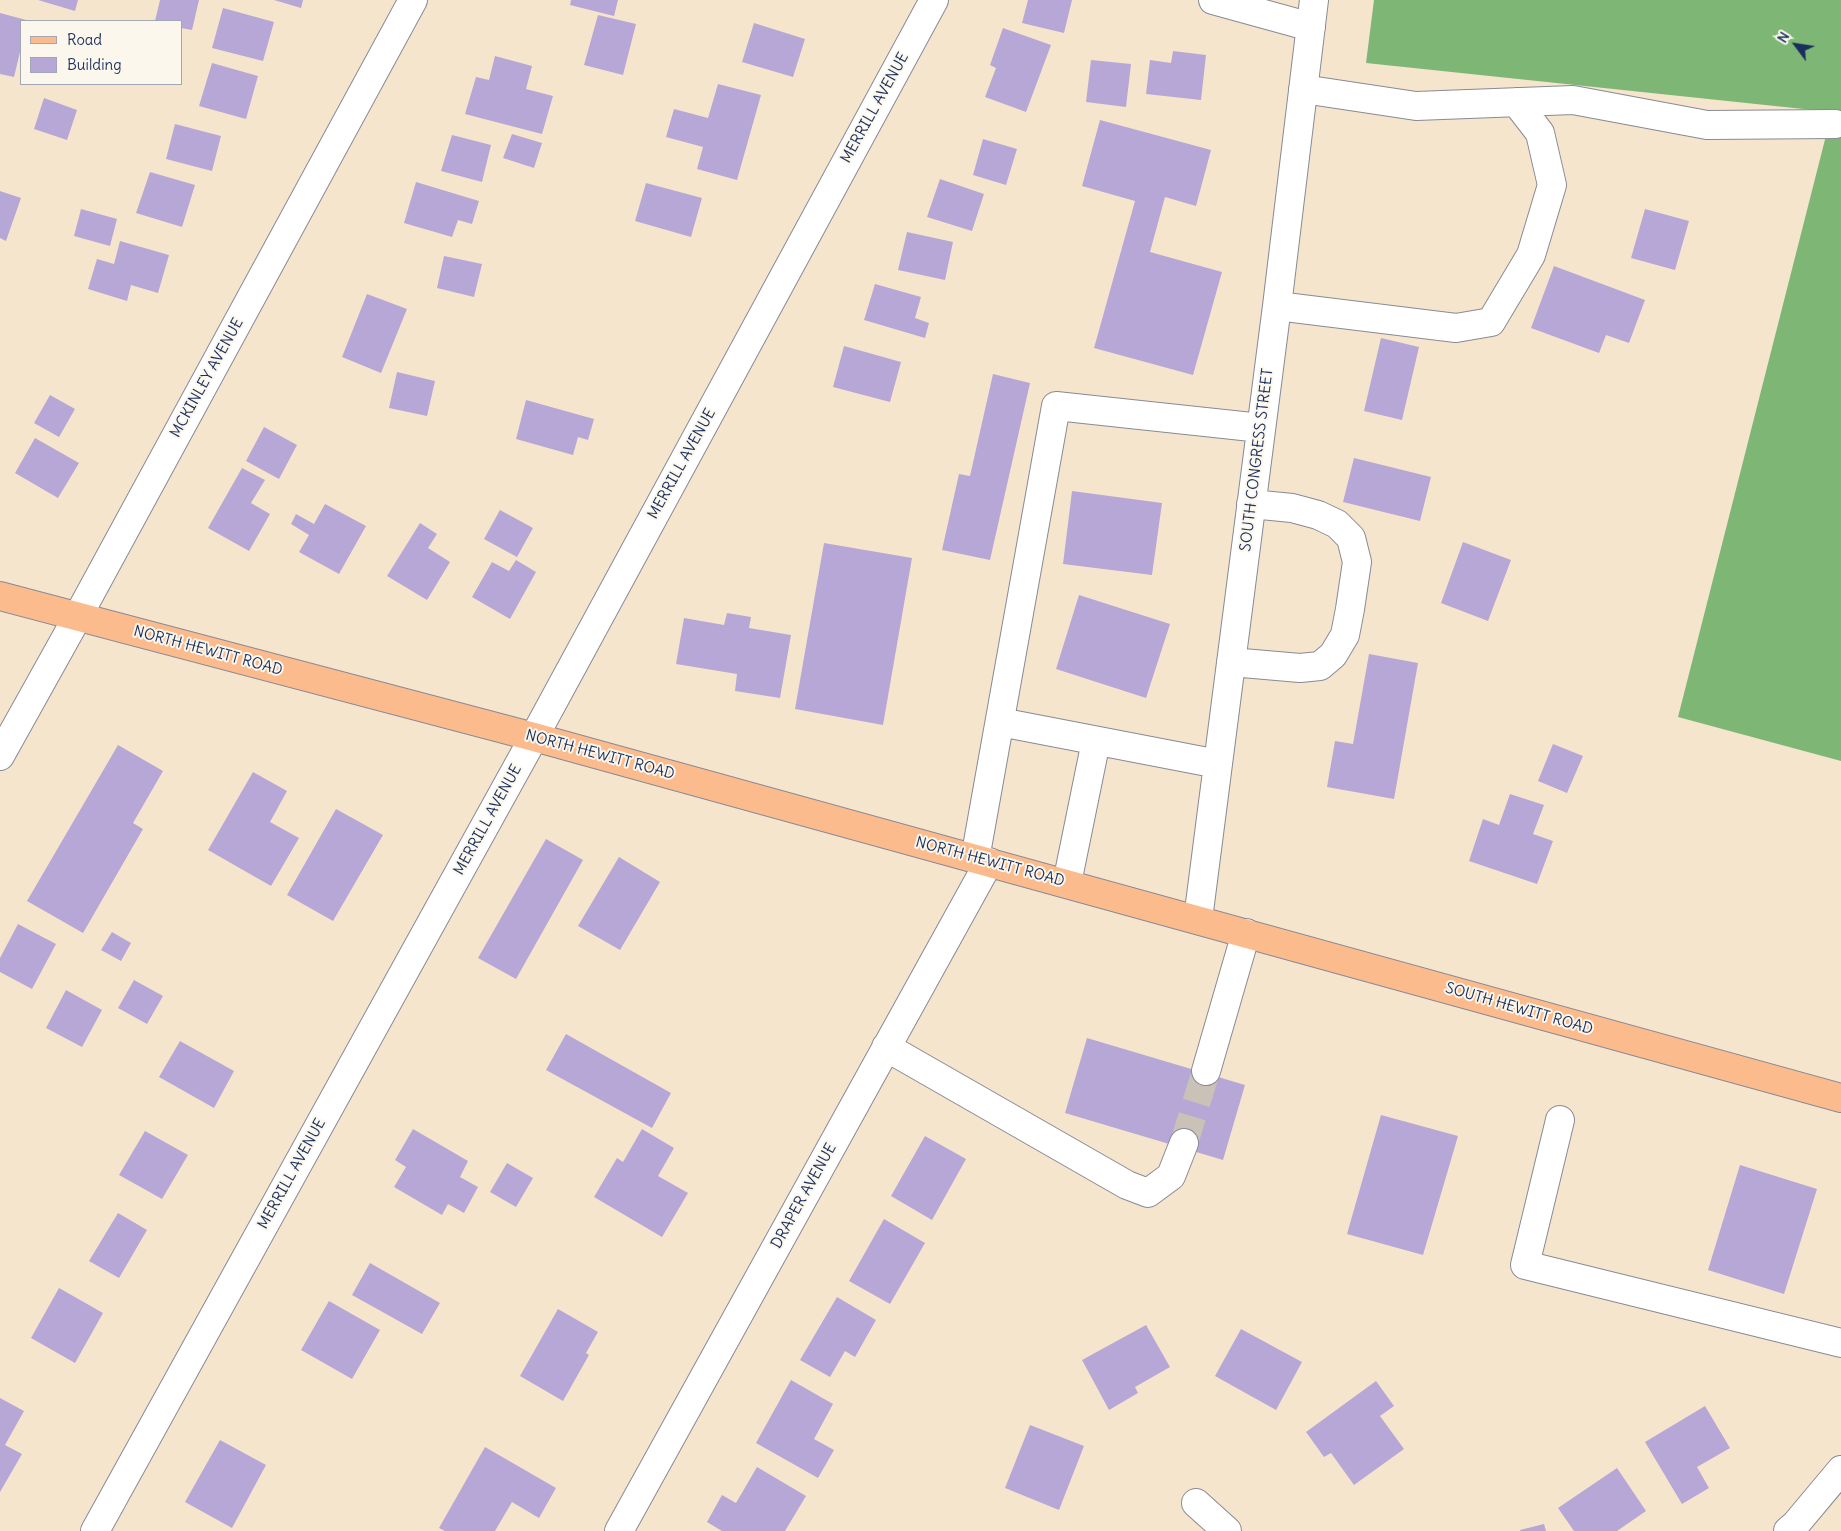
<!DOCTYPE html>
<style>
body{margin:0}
#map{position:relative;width:1841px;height:1531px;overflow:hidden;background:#f6e5cd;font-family:Delius,sans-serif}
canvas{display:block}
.legend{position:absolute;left:20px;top:20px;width:162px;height:65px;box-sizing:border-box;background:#fbf7ec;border:1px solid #a1a7b3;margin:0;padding:6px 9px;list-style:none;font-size:15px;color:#1b2f5e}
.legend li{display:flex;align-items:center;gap:10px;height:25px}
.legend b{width:25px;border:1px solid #a1a7b3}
.north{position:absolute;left:1771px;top:20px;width:50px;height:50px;-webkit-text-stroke:4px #fbf7ec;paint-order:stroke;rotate:301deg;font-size:14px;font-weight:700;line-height:20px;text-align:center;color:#1b2f5e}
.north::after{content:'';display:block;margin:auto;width:18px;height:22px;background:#1b2f5e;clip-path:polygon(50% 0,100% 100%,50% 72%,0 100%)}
</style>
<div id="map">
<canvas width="1841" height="1531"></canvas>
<ul class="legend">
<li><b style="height:6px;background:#fbbb8d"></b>Road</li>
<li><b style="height:14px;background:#b7a7d6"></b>Building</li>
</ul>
<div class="north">N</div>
</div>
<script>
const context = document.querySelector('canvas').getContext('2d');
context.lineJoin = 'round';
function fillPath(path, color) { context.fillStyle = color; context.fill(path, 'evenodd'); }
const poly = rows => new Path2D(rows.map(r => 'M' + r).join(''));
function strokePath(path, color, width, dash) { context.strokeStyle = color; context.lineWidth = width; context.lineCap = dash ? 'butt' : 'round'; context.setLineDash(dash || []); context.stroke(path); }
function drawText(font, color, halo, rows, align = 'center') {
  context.font = font + ' Delius,sans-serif'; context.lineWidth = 4; context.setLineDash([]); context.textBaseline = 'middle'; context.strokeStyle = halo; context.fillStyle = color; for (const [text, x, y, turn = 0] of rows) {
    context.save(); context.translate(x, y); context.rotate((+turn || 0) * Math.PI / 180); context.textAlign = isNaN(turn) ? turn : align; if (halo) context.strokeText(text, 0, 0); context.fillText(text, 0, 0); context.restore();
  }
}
const forest = poly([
 [1374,0,1841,0,1841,761,1678,717,1832,112,1366,63]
]);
const building = poly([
 [38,0,78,0,75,11],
 [160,0,199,0,192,30,181,28,181,21,155,21],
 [274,0,303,0,301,8],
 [571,0,618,0,614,16,570,5],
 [1028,0,1072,0,1064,33,1022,23],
 [223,8,274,22,263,61,212,48],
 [0,13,30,21,21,21,21,48,14,77,0,74],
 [598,15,636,24,623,75,584,65],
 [754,23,805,39,793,77,742,62],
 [1003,28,1051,45,1026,112,985,97,996,68,990,65],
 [1173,51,1206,55,1201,100,1146,94,1150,60,1171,63],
 [495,56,532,66,526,89,553,96,542,134,465,114,476,77,489,80],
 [1091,60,1131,64,1126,107,1086,102],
 [212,63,258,76,246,119,199,106],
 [718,84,761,95,737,180,697,169,703,147,666,137,674,109,708,118],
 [44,98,77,110,67,140,34,129],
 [1100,120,1211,150,1196,206,1165,197,1150,252,1222,272,1193,375,1094,348,1135,201,1082,186],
 [175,124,221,136,212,171,166,159],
 [512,134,542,143,534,168,503,158],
 [452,135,491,145,482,182,441,171],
 [983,139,1017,149,1006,185,973,175],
 [150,172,195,185,182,227,136,213],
 [940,179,984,194,972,231,927,217],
 [416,182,479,201,472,224,458,220,452,237,404,223],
 [646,183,702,198,691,237,635,221],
 [0,191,21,198,6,241,0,238],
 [81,209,117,219,110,246,74,236],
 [1645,209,1689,221,1675,270,1631,258],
 [907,232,953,242,945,280,898,270],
 [120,241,169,255,158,293,131,285,127,301,88,289,97,259,114,264],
 [444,256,482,264,474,297,437,288],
 [1554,266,1645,300,1629,343,1606,335,1599,353,1531,328],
 [875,284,921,297,915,318,929,323,925,338,864,320],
 [367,294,407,309,381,373,342,357],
 [1381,338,1419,347,1402,420,1364,411],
 [844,346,901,362,890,402,833,387],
 [397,372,435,381,427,416,389,408],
 [993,374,1030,383,990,560,942,550,959,474,970,476],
 [50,395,75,409,59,437,34,423],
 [526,400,594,419,588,440,578,437,573,455,516,439],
 [264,427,297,445,279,479,246,461],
 [35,438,79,463,58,498,15,473],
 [1354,458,1431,477,1420,521,1343,502],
 [242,468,265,480,251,503,270,514,249,551,208,528],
 [1072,491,1162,503,1152,575,1063,564],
 [325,504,366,526,339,574,299,552,309,535,291,524,296,514,314,524],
 [500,510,533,528,517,557,484,539],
 [420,523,437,534,428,548,450,562,427,600,387,576],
 [1463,542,1511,560,1488,621,1441,603],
 [824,543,912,558,883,725,795,709],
 [516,560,536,572,510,619,472,597,492,562,509,571],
 [1079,595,1170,624,1146,698,1056,669],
 [727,613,751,617,749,628,791,635,780,698,735,691,737,674,676,664,684,618,724,625],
 [1369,654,1418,663,1394,799,1327,787,1335,741,1353,744],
 [1553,744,1583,756,1567,793,1538,781],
 [118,745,163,771,133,823,143,829,83,933,27,901],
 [253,772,287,791,270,822,299,838,271,886,208,850],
 [1510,794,1544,805,1533,834,1553,841,1537,884,1469,861,1483,819,1499,825],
 [336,809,383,835,333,921,287,895],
 [546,839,583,860,516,979,478,958],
 [619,857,660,882,620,950,578,926],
 [18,924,56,944,32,989,0,972,0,958],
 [112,932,131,943,121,961,101,950],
 [134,980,163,996,147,1024,118,1008],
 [66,990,102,1010,82,1047,46,1028],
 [566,1034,671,1093,652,1128,546,1070],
 [1087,1038,1245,1085,1223,1160,1065,1113],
 [180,1041,234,1071,214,1108,159,1077],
 [1381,1115,1458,1136,1423,1255,1347,1234],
 [413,1129,468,1161,460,1177,478,1187,464,1213,448,1204,442,1215,394,1187,406,1167,395,1160],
 [642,1129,674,1148,658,1176,688,1193,662,1237,594,1197,617,1158,623,1162],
 [145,1131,188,1155,162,1199,119,1175],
 [925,1136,966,1159,932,1220,891,1196],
 [507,1163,533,1178,516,1207,490,1192],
 [1740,1165,1817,1189,1784,1294,1708,1270],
 [118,1213,147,1230,119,1278,89,1261],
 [884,1219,925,1243,890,1304,849,1281],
 [370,1263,440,1303,422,1334,352,1295],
 [59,1288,103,1313,75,1363,31,1338],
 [837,1297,876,1320,855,1357,845,1351,830,1377,800,1360],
 [329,1301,380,1330,352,1379,301,1350],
 [558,1309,598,1332,586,1353,589,1355,563,1401,520,1376],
 [1146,1325,1170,1367,1135,1387,1138,1393,1109,1410,1082,1360],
 [1241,1329,1302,1362,1276,1410,1215,1376],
 [791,1380,833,1404,814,1439,834,1450,818,1478,756,1443],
 [1376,1381,1394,1406,1380,1416,1404,1449,1354,1485,1331,1453,1324,1457,1306,1432],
 [0,1398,24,1411,5,1445,22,1454,0,1492],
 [1705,1406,1730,1448,1697,1467,1709,1488,1682,1504,1645,1442],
 [1030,1425,1084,1446,1059,1510,1005,1488],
 [220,1440,266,1465,232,1528,185,1502],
 [485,1447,556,1488,539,1518,512,1502,495,1531,445,1531,439,1528],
 [757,1467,806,1496,785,1531,722,1531,707,1522,722,1495,736,1503],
 [1617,1468,1646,1511,1617,1531,1574,1531,1558,1508],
 [1544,1524,1546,1531,1520,1531,1520,1530]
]);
const minorTunnel = poly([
 [1184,1143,1206,1071]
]);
const minor = poly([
 [1213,0,1311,27],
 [1303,89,1416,106,1573,100,1707,125,1835,124],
 [1277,306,1456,328,1491,322,1531,255,1552,185,1540,133,1516,102],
 [1231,662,1300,668,1320,666,1333,655,1345,635,1350,609,1357,562,1351,538,1337,524,1318,515,1292,508,1251,504],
 [1000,722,1218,764],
 [0,756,78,616,413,0],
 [975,859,1056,406,1261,428],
 [1067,883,1096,741],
 [1198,919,1277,306,1314,0],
 [886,1047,1127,1185,1148,1193,1171,1176,1184,1143],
 [1206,1071,1246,933],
 [1560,1120,1525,1265,1841,1343],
 [1196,1503,1227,1531],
 [95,1531,534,737,934,0],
 [619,1531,989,862],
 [1788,1531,1795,1525,1841,1470]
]);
const major = poly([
 [0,596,534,737,1841,1098]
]);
const streetNames = [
 ["MERRILL AVENUE",875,108,-61],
 ["MCKINLEY AVENUE",207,378,-61],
 ["SOUTH CONGRESS STREET",1257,460,-83],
 ["MERRILL AVENUE",682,464,-61],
 ["NORTH HEWITT ROAD",208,651,15],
 ["NORTH HEWITT ROAD",600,755,15],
 ["MERRILL AVENUE",488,820,-61],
 ["NORTH HEWITT ROAD",990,862,15],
 ["SOUTH HEWITT ROAD",1519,1009,16],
 ["MERRILL AVENUE",292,1174,-61],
 ["DRAPER AVENUE",804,1196,-61]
];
fillPath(forest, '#7eb775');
fillPath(building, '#b7a7d6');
strokePath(minorTunnel, '#cac1b7', 28, [28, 14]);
strokePath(minor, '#888a96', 30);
strokePath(major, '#888a96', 30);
strokePath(minor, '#fff', 28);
strokePath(major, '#fbbb8d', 28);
drawText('15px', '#1b2f5e', '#fbf7ec', streetNames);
</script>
